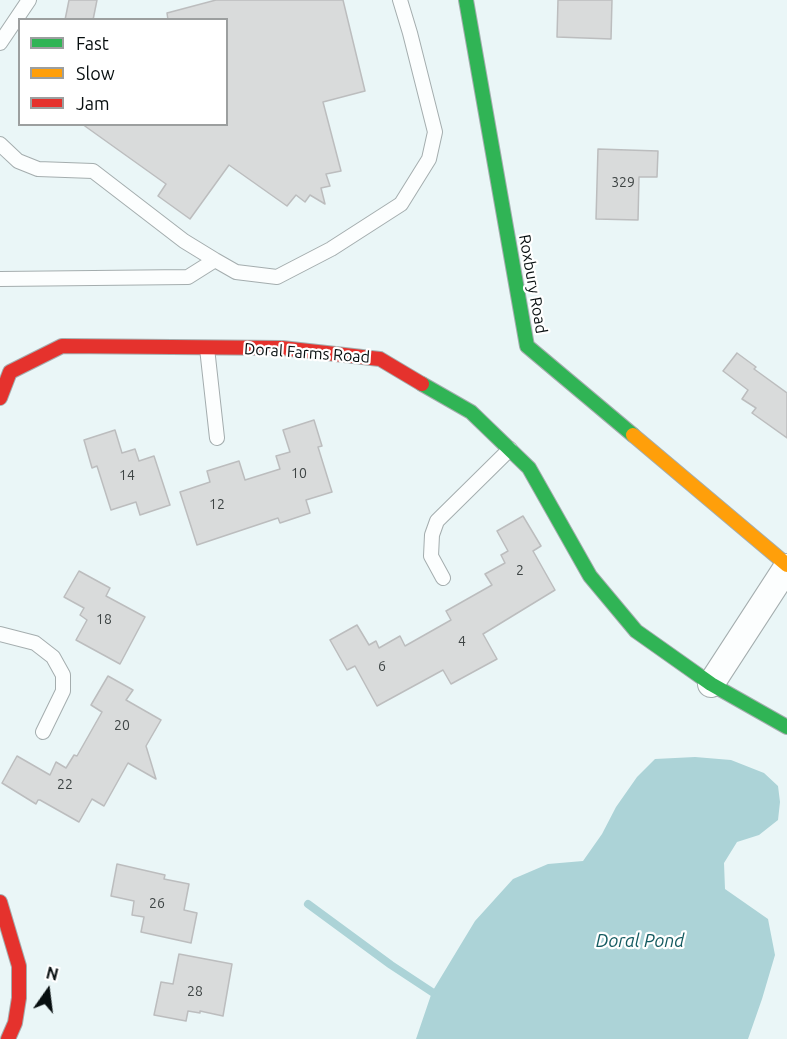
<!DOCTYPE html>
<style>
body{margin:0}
#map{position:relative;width:787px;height:1039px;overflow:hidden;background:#eaf6f7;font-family:Ubuntu,sans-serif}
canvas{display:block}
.legend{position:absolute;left:18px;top:18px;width:210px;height:108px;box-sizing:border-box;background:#fff;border:2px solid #9c9f9f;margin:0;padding:8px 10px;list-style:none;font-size:18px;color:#070e0f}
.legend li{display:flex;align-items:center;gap:12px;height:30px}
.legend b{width:30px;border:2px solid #9c9f9f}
.north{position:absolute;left:18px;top:961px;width:60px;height:60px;-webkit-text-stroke:4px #fff;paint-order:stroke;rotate:14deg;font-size:16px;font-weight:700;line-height:24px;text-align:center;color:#070e0f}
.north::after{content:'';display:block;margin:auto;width:21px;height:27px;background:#070e0f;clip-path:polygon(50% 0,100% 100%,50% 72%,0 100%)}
</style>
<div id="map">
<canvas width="787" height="1039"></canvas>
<ul class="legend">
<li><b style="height:8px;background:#30b455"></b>Fast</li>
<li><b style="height:8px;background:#ff9f0a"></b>Slow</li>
<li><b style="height:8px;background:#e5322d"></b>Jam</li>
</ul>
<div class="north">N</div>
</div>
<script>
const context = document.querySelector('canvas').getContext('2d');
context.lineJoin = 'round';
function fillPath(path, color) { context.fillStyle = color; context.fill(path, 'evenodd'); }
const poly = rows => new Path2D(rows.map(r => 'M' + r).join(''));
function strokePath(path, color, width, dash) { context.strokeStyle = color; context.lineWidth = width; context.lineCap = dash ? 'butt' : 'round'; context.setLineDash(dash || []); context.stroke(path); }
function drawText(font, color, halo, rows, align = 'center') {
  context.font = font + ' Ubuntu,sans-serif'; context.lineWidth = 4.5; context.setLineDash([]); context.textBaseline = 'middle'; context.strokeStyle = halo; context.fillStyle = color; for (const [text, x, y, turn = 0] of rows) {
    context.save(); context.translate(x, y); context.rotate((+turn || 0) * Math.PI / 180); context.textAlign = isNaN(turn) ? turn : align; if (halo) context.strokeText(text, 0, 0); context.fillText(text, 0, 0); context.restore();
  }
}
const water = poly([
 [695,757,731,760,764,773,778,786,780,802,778,820,759,835,737,842,724,863,725,889,768,919,775,955,762,999,748,1039,416,1039,432,992,475,921,513,879,548,864,583,861,602,834,616,807,637,777,655,759]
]);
const stream = poly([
 [308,904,391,965,432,992]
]);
const building = poly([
 [69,0,97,0,93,20,65,20,69,0],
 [216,0,343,0,365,91,323,102,341,171,326,174,330,186,321,188,325,204,310,195,305,202,296,195,287,206,229,165,190,219,158,196,166,184,82,124,226,124,226,20,168,20,167,13,216,0],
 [558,0,612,0,611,39,557,37,558,0],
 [598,149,658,151,657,177,639,177,638,220,596,219,598,149],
 [737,353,756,367,754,369,787,393,787,438,752,413,756,408,742,399,748,390,723,371,737,353],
 [314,420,322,446,318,447,332,492,306,500,310,513,280,523,278,518,197,545,180,492,210,482,207,471,239,461,245,480,280,469,276,456,290,452,283,430,314,420],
 [115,430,122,453,135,449,139,461,154,456,170,505,140,515,136,502,111,510,97,466,92,468,84,440,115,430],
 [523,516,541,546,533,551,555,590,483,634,497,659,451,684,443,670,377,706,355,666,347,670,330,640,357,625,369,645,376,641,379,648,400,636,405,646,451,620,446,611,492,585,485,574,505,563,501,555,508,551,497,531,523,516],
 [79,571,110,588,106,596,145,617,120,664,76,640,87,620,80,615,84,608,64,597,79,571],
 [108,676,133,690,126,700,161,720,146,746,156,779,128,763,104,806,92,799,79,822,40,800,38,800,36,804,2,783,17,756,50,775,56,762,66,768,74,755,77,756,102,712,91,705,108,676],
 [117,864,165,875,164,879,189,884,184,910,197,913,191,943,141,932,144,917,132,915,134,901,111,896,117,864],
 [179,954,232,964,223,1016,200,1011,200,1013,188,1011,186,1021,154,1015,161,982,173,984,179,954]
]);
const lane = poly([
 [0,43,29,0],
 [0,144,18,161,38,169,93,171,184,241,215,260,236,272,277,277,331,249,401,204,429,159,435,132,410,33,400,0],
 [0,279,188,277,215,260],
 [207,348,217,438],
 [443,578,431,556,432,535,437,521,510,449],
 [0,634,35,643,53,657,63,675,63,691,43,732]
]);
const street = poly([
 [711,684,787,567]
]);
const fast = poly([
 [466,0,527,346,633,435],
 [422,384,471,412,529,468,590,576,636,631,711,684,787,727]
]);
const slow = poly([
 [633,435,787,565]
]);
const jam = poly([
 [0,398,10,372,62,346,282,348,380,359,422,384],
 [0,902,19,966,19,998,15,1023,8,1039]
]);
const numberNames = [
 ["329",623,182],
 ["10",299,473],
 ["14",127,475],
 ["12",217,504],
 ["2",520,570],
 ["18",104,619],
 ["4",462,641],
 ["6",382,666],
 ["20",122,725],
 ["22",65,784],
 ["26",157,903],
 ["28",195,991]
];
const streetNames = [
 ["Roxbury Road",533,284,80],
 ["Doral Farms Road",307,353,4]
];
const waterNames = [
 ["Doral Pond",640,941]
];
fillPath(water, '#acd3d7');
strokePath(stream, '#acd3d7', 8);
fillPath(building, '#d9dbdb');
strokePath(building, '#bcbdbe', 1.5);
strokePath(lane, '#a4adae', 16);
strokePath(street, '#a4adae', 28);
strokePath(fast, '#a4adae', 16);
strokePath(slow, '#a4adae', 16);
strokePath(jam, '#a4adae', 16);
strokePath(lane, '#fcfefe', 14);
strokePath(street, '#fcfefe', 26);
strokePath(fast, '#30b455', 14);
strokePath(slow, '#ff9f0a', 14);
strokePath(jam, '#e5322d', 14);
drawText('14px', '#3e4444', null, numberNames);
drawText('16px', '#070e0f', '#fff', streetNames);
drawText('italic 18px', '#155b61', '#fff', waterNames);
</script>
